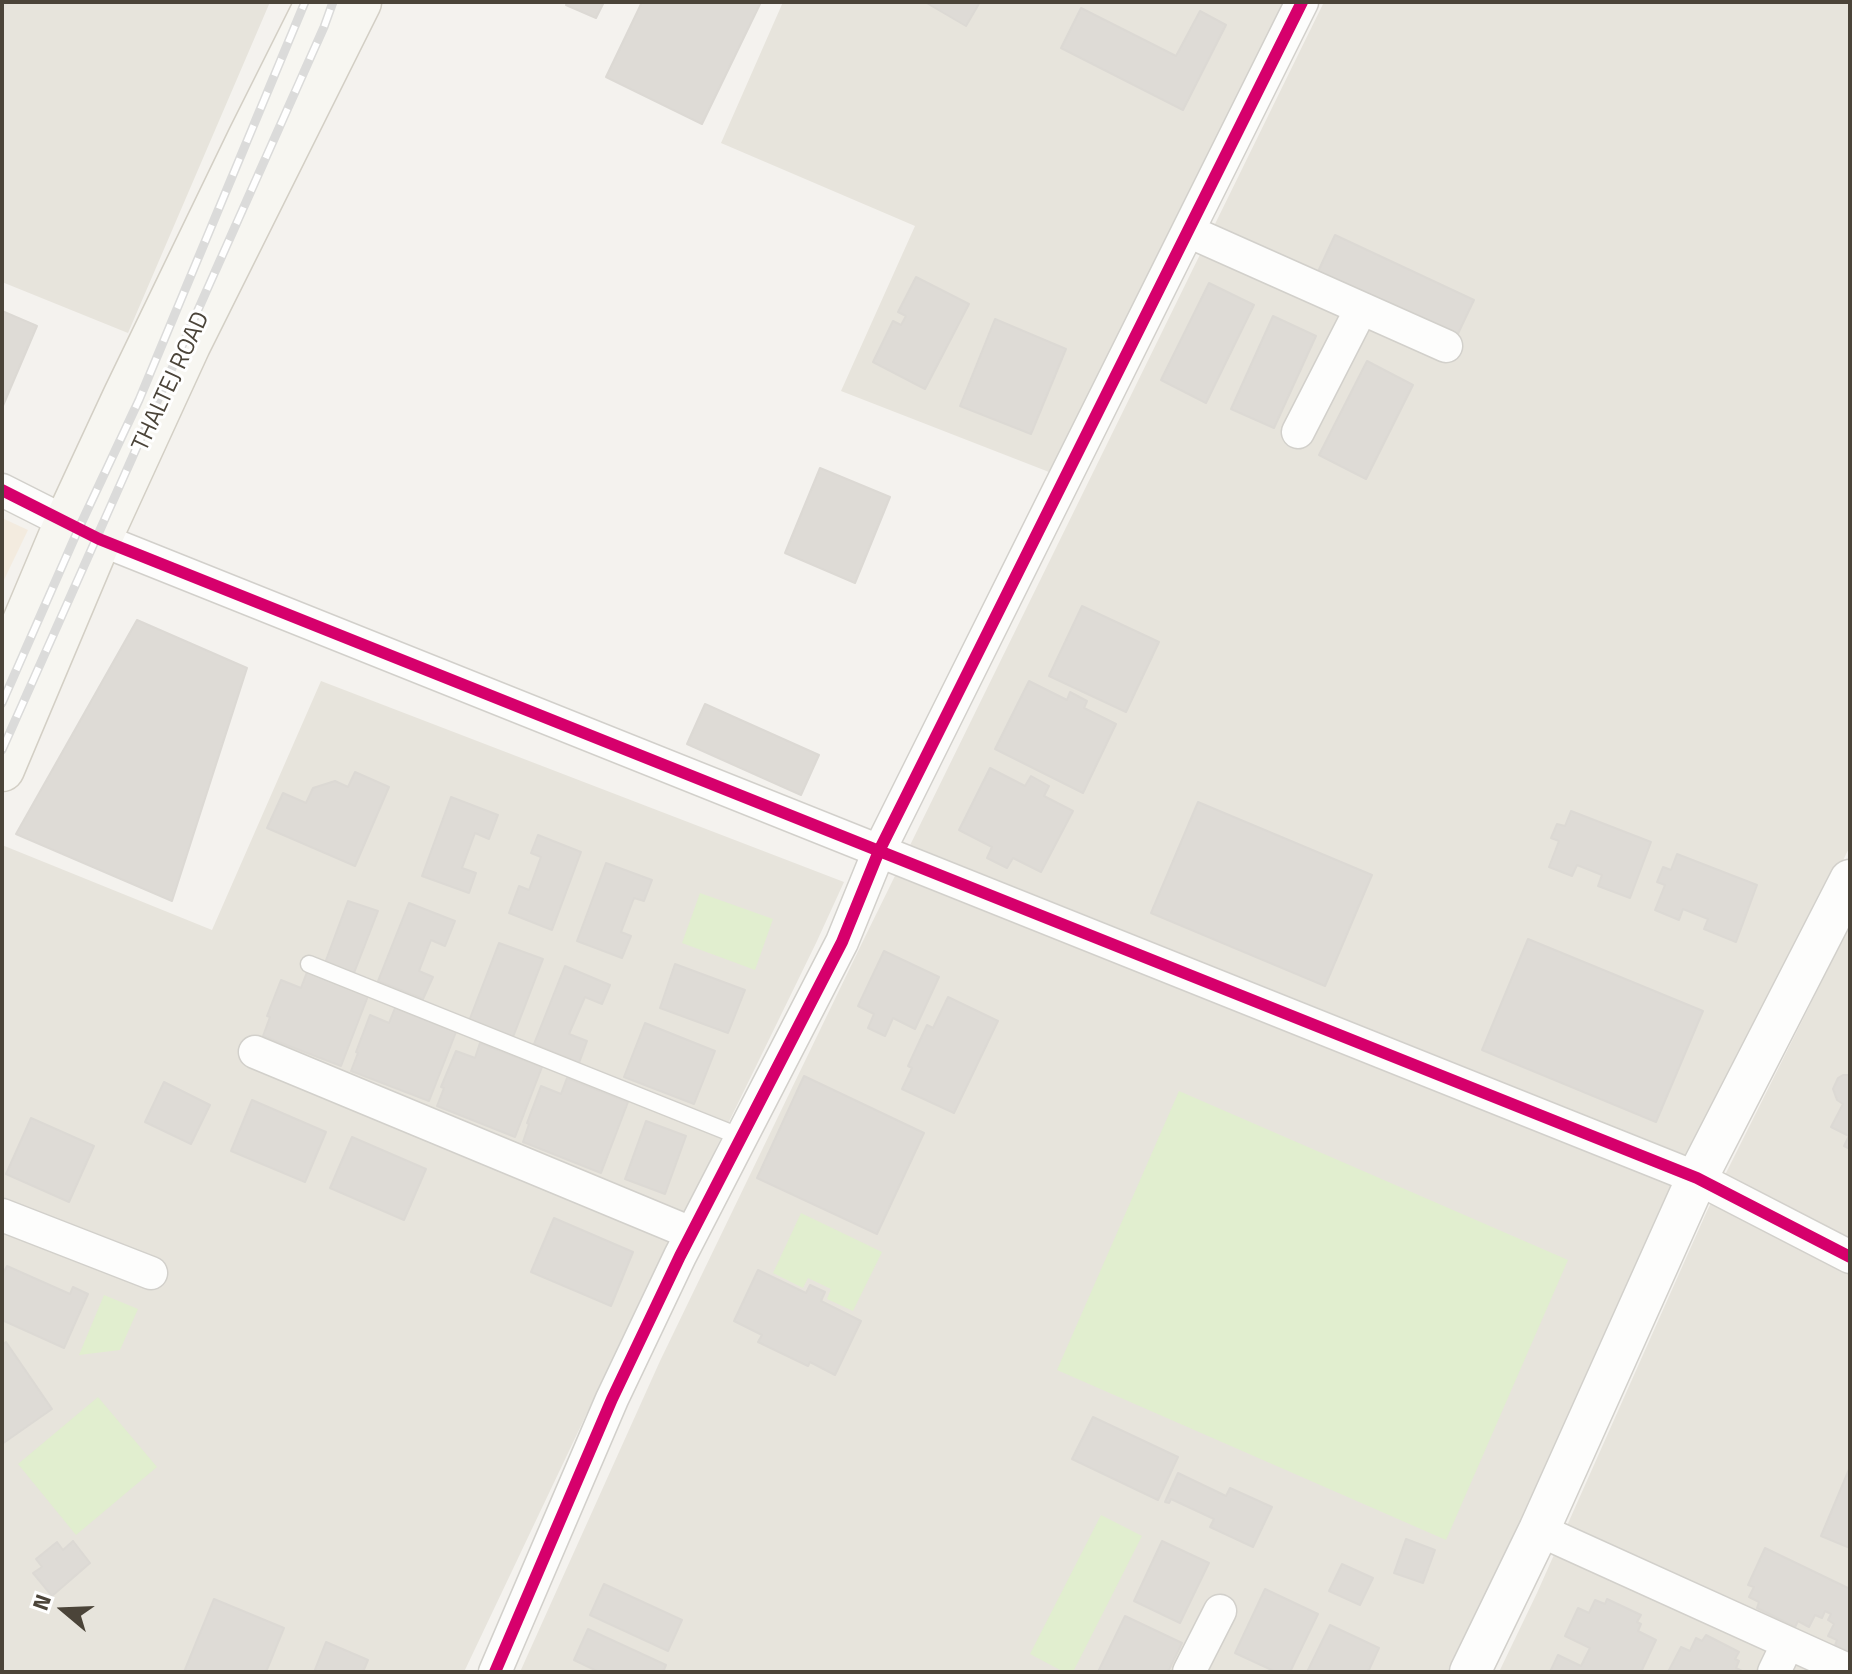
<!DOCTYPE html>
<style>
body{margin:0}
#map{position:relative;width:1852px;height:1674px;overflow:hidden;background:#f4f2ee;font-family:"Titillium Web",sans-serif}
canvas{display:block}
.frame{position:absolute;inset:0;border:4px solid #4b4439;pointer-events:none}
.north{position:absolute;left:24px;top:1570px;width:80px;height:80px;-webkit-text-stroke:6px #fff;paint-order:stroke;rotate:289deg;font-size:22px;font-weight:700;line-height:32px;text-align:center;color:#4b4439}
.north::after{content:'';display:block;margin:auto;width:28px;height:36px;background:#4b4439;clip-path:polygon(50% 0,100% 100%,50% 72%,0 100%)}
</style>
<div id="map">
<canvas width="1852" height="1674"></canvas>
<div class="frame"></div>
<div class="north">N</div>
</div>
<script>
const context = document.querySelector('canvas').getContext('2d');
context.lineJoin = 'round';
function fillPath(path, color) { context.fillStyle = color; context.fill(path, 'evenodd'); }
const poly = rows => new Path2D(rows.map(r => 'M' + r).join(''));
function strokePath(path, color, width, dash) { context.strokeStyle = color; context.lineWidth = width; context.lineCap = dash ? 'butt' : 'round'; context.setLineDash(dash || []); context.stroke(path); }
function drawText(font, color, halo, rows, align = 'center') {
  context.font = font + ' "Titillium Web",sans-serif'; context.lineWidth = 6; context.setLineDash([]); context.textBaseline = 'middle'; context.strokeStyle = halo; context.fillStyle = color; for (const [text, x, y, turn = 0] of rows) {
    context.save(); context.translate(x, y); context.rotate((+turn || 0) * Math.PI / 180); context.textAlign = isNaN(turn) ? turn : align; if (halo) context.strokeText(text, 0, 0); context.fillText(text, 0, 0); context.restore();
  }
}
const residential = poly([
 [2,2,270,2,128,333,2,282],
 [783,2,1284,2,1049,472,841,391,915,226,721,143],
 [1324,2,1850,2,1850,846,1448,1672,520,1672,660,1361,863,941],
 [321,681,844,882,817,941,587,1413,464,1672,2,1672,2,845,212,930],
 [1850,925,1850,1672,1499,1672,1537,1593,1707,1211]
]);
const commercial = poly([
 [2,518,28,530,2,584]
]);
const green = poly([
 [700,893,773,919,755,970,682,943],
 [1179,1091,1568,1260,1446,1540,1057,1370],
 [801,1213,882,1252,853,1311,827,1299,831,1289,808,1278,803,1288,773,1273],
 [104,1295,138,1309,120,1350,79,1355],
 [98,1397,157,1467,76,1535,18,1464],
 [1101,1515,1142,1536,1073,1672,1064,1672,1030,1654]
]);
const building = poly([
 [567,2,604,2,596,18,566,5,567,2],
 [642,2,761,2,702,124,606,77,642,2],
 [925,2,980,2,966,26,925,2],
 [1081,8,1176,56,1200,11,1226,25,1183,110,1061,48,1081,8],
 [1335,235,1474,300,1454,342,1315,278,1335,235],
 [916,277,969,304,925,389,873,362,893,321,901,325,906,316,898,312,916,277],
 [1209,283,1254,305,1206,403,1161,380,1209,283],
 [2,311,37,326,2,408,2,311],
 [1273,316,1316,336,1274,428,1231,409,1273,316],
 [995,319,1066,349,1031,434,960,406,995,319],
 [1367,361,1413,385,1366,479,1319,455,1367,361],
 [820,468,890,497,855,583,785,553,820,468],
 [1082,606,1159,642,1126,712,1049,676,1082,606],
 [137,620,247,668,172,901,16,834,137,620],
 [1029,681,1067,700,1070,692,1087,701,1084,708,1116,724,1083,793,995,749,1029,681],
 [705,704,819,755,801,795,687,744,705,704],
 [990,768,1025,786,1031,776,1049,786,1044,796,1073,811,1041,872,1013,858,1007,868,987,858,992,847,959,830,990,768],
 [355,772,389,787,355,866,267,828,283,793,306,803,313,788,335,781,348,787,355,772],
 [451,797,498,815,489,839,475,833,462,868,476,873,469,893,422,876,451,797],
 [1198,802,1372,875,1325,986,1151,913,1198,802],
 [1571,811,1651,842,1630,898,1598,886,1602,875,1577,865,1572,876,1549,867,1559,841,1551,838,1557,824,1565,826,1571,811],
 [538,835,581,852,552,930,509,913,519,886,529,890,541,857,531,853,538,835],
 [1677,854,1757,885,1736,942,1704,929,1708,919,1683,909,1679,920,1655,910,1665,885,1657,882,1663,867,1671,870,1677,854],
 [606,863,652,880,644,901,634,898,621,932,631,936,622,958,577,941,606,863],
 [348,901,378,911,354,973,325,963,348,901],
 [409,903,455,921,445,946,431,940,419,971,433,977,423,999,378,981,409,903],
 [1528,939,1703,1011,1656,1122,1482,1050,1528,939],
 [499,943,543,959,513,1037,469,1021,499,943],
 [884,951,939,977,915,1029,893,1018,885,1036,868,1028,874,1014,858,1006,884,951],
 [675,964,745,990,728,1033,660,1008,675,964],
 [565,966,610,985,602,1004,585,997,569,1034,587,1041,579,1063,534,1044,565,966],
 [307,972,368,996,341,1066,263,1036,270,1017,267,1016,281,980,301,988,307,972],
 [948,997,998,1021,954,1113,902,1089,912,1068,908,1066,927,1025,933,1028,948,997],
 [395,1008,456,1032,429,1101,351,1071,358,1053,356,1052,370,1015,389,1023,395,1008],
 [645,1023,715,1051,694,1104,624,1077,645,1023],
 [480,1043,542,1067,515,1137,437,1106,444,1088,441,1087,456,1051,475,1058,480,1043],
 [1843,1075,1850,1075,1850,1149,1844,1146,1849,1136,1831,1127,1843,1104,1837,1100,1833,1089,1838,1078,1843,1075],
 [804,1076,924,1133,877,1234,757,1178,804,1076],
 [567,1078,628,1102,601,1173,523,1142,529,1124,527,1123,541,1086,561,1094,567,1078],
 [164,1082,210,1105,191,1144,145,1122,164,1082],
 [252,1100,326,1132,305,1182,231,1151,252,1100],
 [31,1118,94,1146,69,1202,6,1174,31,1118],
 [646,1121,686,1136,665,1194,625,1179,646,1121],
 [352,1137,426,1169,404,1220,330,1188,352,1137],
 [554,1218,633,1252,611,1306,531,1272,554,1218],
 [7,1266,70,1294,73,1287,88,1294,64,1348,2,1320,2,1276,7,1266],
 [758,1270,806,1293,810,1285,825,1292,821,1301,861,1321,835,1375,810,1362,808,1366,758,1342,762,1335,734,1321,758,1270],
 [6,1342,52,1409,2,1444,2,1345,6,1342],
 [1093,1417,1178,1457,1158,1500,1072,1459,1093,1417],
 [1850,1467,1850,1548,1821,1536,1850,1467],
 [1178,1473,1226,1496,1230,1488,1272,1507,1253,1547,1210,1527,1214,1519,1171,1499,1169,1503,1165,1502,1178,1473],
 [1406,1539,1435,1550,1423,1583,1394,1573,1406,1539],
 [73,1541,90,1563,52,1596,33,1573,42,1567,36,1559,57,1542,63,1550,73,1541],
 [1162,1541,1209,1563,1180,1623,1134,1601,1162,1541],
 [1765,1548,1850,1589,1850,1653,1835,1645,1837,1640,1828,1636,1834,1624,1828,1620,1831,1614,1825,1611,1822,1618,1815,1615,1809,1627,1798,1621,1795,1627,1757,1608,1759,1602,1749,1597,1754,1587,1748,1585,1765,1548],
 [1342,1564,1373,1578,1360,1605,1329,1591,1342,1564],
 [604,1584,682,1620,668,1651,590,1615,604,1584],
 [1265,1589,1318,1614,1290,1672,1276,1672,1235,1653,1265,1589],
 [214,1599,284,1628,266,1672,184,1672,214,1599],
 [1607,1599,1641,1615,1637,1622,1641,1624,1638,1631,1656,1640,1641,1672,1550,1672,1558,1655,1581,1666,1590,1648,1565,1636,1578,1608,1589,1613,1595,1600,1605,1604,1607,1599],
 [1125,1616,1182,1643,1168,1672,1098,1672,1125,1616],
 [1330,1625,1379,1648,1368,1672,1307,1672,1330,1625],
 [588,1629,666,1665,663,1672,599,1672,574,1660,588,1629],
 [1706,1635,1739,1652,1735,1659,1739,1661,1736,1668,1744,1672,1668,1672,1681,1647,1690,1651,1696,1638,1702,1641,1706,1635],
 [326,1642,368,1660,363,1672,314,1672,326,1642]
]);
const service = poly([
 [309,964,741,1137]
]);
const minor = poly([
 [1188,231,1446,346],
 [1298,432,1361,309],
 [2,490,99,539,1697,1178,1850,1257],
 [255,1052,691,1233],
 [2,1215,151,1273],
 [1539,1530,1850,1671],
 [495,1672,612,1399,680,1256,842,942,879,851,1302,2],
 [1189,1672,1220,1611],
 [1774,1672,1788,1643]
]);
const tertiary = poly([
 [1470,1672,1539,1530,1697,1178,1850,880]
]);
const secondary = poly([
 [2,676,66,524,125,397,250,138,318,2],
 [2,769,99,539,188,345,359,2]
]);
const rail = poly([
 [2,703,78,530,139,400,305,2],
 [2,750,324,27,333,2]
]);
const cycleway = poly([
 [2,490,99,539,1697,1178,1850,1257],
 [495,1672,612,1399,680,1256,842,942,879,851,1302,2]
]);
const streetNames = [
 ["THALTEJ ROAD",172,382,-65]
];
fillPath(residential, '#e7e4dc');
fillPath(commercial, '#f3ebdf');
fillPath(green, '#e1eecf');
fillPath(building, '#dedbd6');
strokePath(building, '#dcd9d4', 2);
strokePath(service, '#d2d0cb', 19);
strokePath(minor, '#d2d0cb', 35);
strokePath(tertiary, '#d2d0cb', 43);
strokePath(secondary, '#d3cfc5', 47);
strokePath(service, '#fdfdfc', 16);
strokePath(minor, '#fdfdfc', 32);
strokePath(tertiary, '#fdfdfc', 40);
strokePath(secondary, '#f7f6f1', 44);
strokePath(rail, '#dbdbda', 9);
strokePath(rail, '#fff', 6, [18]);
strokePath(cycleway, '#d6006c', 12);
drawText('24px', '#4b4439', '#fff', streetNames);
</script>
